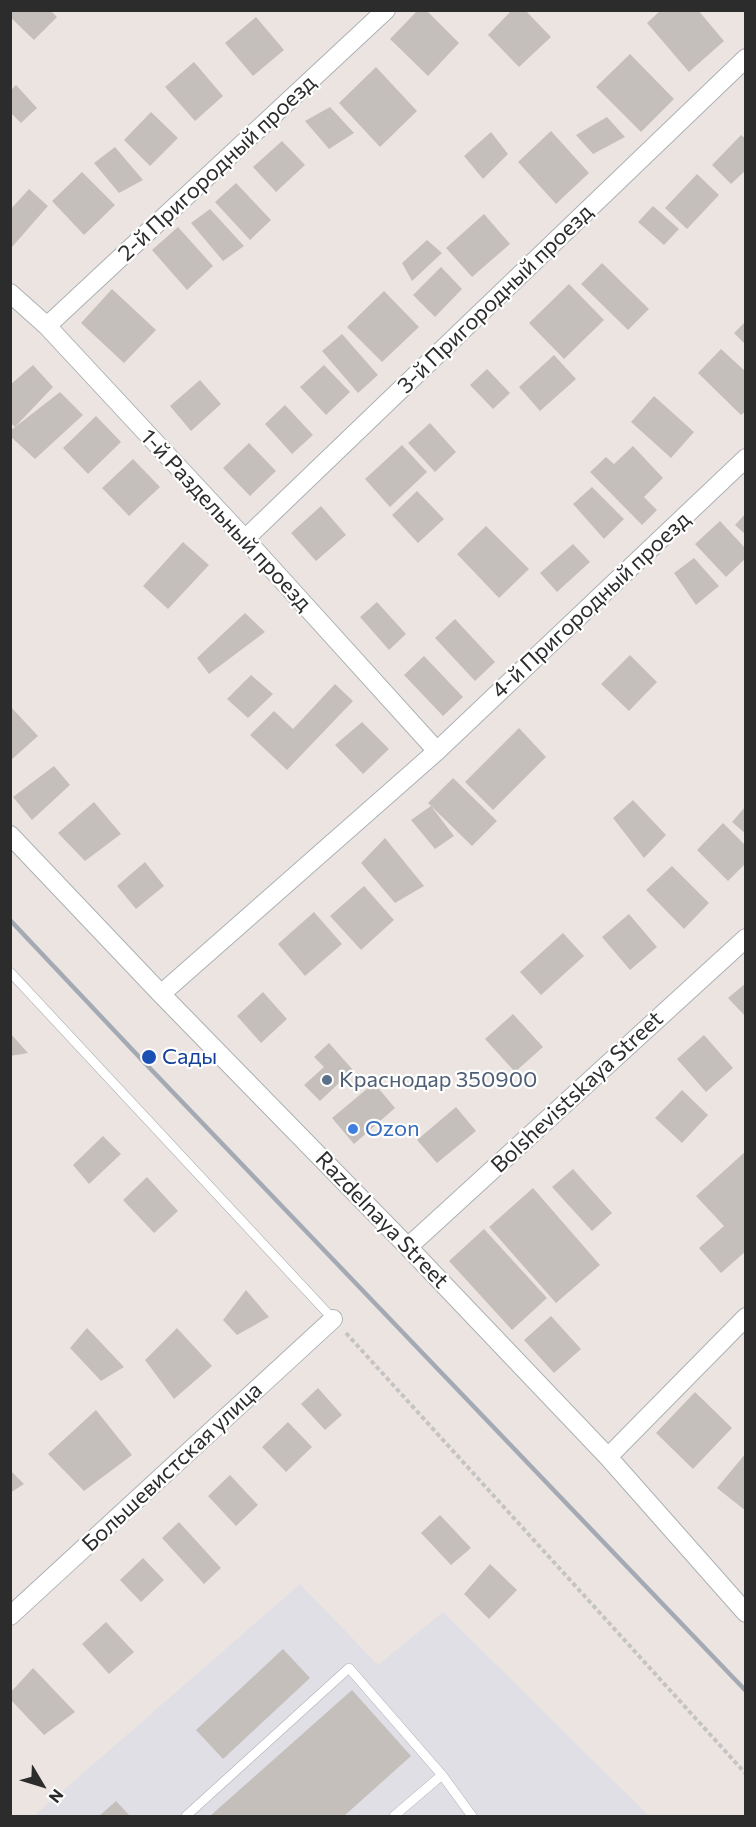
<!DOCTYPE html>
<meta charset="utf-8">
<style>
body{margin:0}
#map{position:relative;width:756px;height:1827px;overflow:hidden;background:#ece4e0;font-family:Commissioner,sans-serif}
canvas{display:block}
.frame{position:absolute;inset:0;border:12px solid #2c2c2c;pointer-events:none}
.north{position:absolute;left:12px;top:1755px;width:60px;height:60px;-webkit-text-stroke:4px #fff;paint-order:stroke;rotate:128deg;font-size:16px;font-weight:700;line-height:24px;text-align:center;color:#2c2c2c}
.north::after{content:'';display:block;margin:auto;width:21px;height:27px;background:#2c2c2c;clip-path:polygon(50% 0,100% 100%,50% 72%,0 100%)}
</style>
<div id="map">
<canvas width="756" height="1827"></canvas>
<div class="frame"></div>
<div class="north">N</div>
</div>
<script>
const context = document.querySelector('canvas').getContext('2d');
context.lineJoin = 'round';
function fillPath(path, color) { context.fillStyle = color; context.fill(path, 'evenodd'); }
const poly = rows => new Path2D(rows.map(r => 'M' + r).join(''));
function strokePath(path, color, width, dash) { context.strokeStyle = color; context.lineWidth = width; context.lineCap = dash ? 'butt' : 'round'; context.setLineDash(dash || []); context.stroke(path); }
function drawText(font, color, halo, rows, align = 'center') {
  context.font = font + ' Commissioner,sans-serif'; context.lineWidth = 4.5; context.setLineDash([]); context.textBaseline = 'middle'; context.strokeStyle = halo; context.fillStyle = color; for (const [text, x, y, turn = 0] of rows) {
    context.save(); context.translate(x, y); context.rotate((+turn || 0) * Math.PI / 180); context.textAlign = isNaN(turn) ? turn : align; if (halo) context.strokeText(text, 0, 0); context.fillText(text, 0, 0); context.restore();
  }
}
const industrial = poly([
 [300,1584,378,1665,443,1612,649,1816,34,1816]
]);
const building = poly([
 [10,10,50,10,57,17,34,40,10,17],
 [418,10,426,10,459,43,428,76,390,39],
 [512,10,525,10,551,37,519,67,488,35],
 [661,10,698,10,724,41,689,72,647,23],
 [256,17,284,50,253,76,225,43],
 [630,54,674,99,641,132,596,87],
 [194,62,223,96,195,121,165,87],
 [376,67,417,111,380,147,339,103],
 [16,85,37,108,21,123,10,112,10,91],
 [330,107,354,133,329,149,305,121],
 [151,112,178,138,150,166,124,140],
 [607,117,625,137,593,154,576,135],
 [551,131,589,173,556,204,518,162],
 [491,132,508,154,483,179,464,156],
 [741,135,746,139,746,170,731,184,712,165],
 [282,141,305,165,276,192,253,167],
 [115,147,143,180,119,193,94,163],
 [82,172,115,205,84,235,52,201],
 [697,174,719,195,687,229,665,208],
 [236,183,271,220,250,240,215,202],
 [29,189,48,206,12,247,10,245,10,210],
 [653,206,679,229,664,245,638,222],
 [210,209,244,246,223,261,191,223],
 [484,214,510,244,472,277,446,248],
 [178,227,213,266,187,290,152,250],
 [427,240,442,253,412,281,402,263],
 [602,263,649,309,628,330,581,284],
 [441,267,462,289,435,317,413,295],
 [569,284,604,320,564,359,529,323],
 [112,289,156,330,124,363,81,323],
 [384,291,419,327,382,362,347,327],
 [746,321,746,345,734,333],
 [342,334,378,375,358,393,322,351],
 [721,349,746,372,746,411,741,415,698,373],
 [554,355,576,379,540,411,519,387],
 [33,365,53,387,15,427,10,422,10,385],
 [324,365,350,392,326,415,300,387],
 [487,369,510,393,493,409,470,385],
 [200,380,221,404,191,431,170,406],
 [60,392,83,415,35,459,10,436,10,431],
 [654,396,694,432,671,458,631,422],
 [285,405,313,435,292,454,265,424],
 [96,416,121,442,88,474,63,448],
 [430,423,456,452,435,472,408,443],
 [249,443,276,471,250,496,223,468],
 [402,445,427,472,390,507,365,479],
 [633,446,663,478,644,497,657,510,642,525,590,472,606,457,614,464],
 [133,459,160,487,129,516,102,488],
 [592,487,624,519,604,539,573,504],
 [417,491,444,519,418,543,392,515],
 [321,506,346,535,316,561,291,533],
 [746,513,746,535,735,525],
 [720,521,746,549,746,558,726,577,695,544],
 [486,526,529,569,499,598,457,554],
 [183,542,209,565,168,609,143,586],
 [573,544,590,562,557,592,540,573],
 [694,558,719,586,696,605,674,573],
 [377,602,406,634,389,650,360,617],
 [245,613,265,632,209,674,197,658],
 [455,619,495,662,475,681,435,638],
 [630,655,657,682,629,711,601,684],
 [424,656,463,697,443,716,404,675],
 [251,675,273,694,248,718,227,699],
 [335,684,353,701,287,770,250,735,274,711,293,729],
 [10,706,38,736,10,761],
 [362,722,389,749,363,774,335,745],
 [519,728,546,757,493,810,465,782],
 [54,766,70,785,32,820,13,797],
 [453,778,497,821,472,846,428,803],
 [633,800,666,835,644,858,613,818],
 [94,802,121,834,85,861,58,833],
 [431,806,454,836,435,849,411,820],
 [746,806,746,834,732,822],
 [723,823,746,846,746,863,728,881,697,850],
 [385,838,424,886,395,903,361,863],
 [145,862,164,886,136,909,117,886],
 [672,866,709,903,684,929,646,890],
 [364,886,394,920,361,950,330,916],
 [314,912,342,944,305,976,278,944],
 [629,914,657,947,630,970,602,937],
 [563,933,584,956,541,995,520,972],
 [746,983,746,1017,728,998],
 [263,992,287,1019,261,1043,237,1016],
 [513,1014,543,1047,515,1072,485,1039],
 [10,1033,28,1053,10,1056],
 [704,1035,733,1068,706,1092,677,1059],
 [329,1043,353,1070,320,1101,304,1085,324,1067,314,1057],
 [374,1083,395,1108,354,1144,332,1118],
 [682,1090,708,1115,682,1143,655,1118],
 [456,1107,476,1131,437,1163,417,1140],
 [103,1136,121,1154,89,1184,73,1165],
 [746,1151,746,1251,721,1273,699,1248,724,1226,696,1196],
 [573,1169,612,1213,592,1231,552,1187],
 [147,1177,178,1211,154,1233,123,1200],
 [533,1188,600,1265,556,1303,489,1227],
 [484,1229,547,1298,512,1330,449,1261],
 [246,1290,269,1317,237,1335,223,1320],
 [551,1316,581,1349,554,1373,524,1340],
 [87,1328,124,1367,101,1381,70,1348],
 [177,1328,212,1366,174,1399,145,1360],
 [318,1388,342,1415,325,1430,301,1404],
 [695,1392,732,1428,693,1469,656,1433],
 [96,1410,132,1455,84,1491,48,1454],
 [288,1422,312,1447,286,1472,262,1447],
 [746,1453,746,1511,717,1488],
 [10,1470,24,1484,10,1493],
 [230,1475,258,1505,236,1526,208,1496],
 [440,1515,471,1548,451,1565,421,1533],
 [179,1522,221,1568,204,1584,162,1538],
 [143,1558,164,1580,141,1602,120,1580],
 [490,1564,517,1590,489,1619,464,1594],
 [106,1622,134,1652,109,1674,82,1644],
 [283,1649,310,1678,223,1759,196,1730],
 [33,1668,75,1712,44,1735,10,1699,10,1693],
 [352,1690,411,1756,344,1816,210,1816],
 [116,1801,130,1816,99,1816]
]);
const path = poly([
 [346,1333,746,1774]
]);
const service = poly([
 [10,972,333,1319],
 [186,1816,349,1668,442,1775,472,1816],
 [394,1816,442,1775]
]);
const minor = poly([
 [10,293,47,326,245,539,437,751],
 [47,326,386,10],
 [245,539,746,58],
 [10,835,161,994,408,1247,608,1457,746,1613],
 [161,994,437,751,746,458],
 [408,1247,746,938],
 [608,1457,746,1317],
 [10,1616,333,1319]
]);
const rail = poly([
 [10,920,143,1061,746,1691]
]);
const markers = [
 [149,1057,8,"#1a4fb4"],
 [327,1080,6,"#5c6f8a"],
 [353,1129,6,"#3f7fe0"]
];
const streetNames = [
 ["2-й Пригородный проезд",217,168,-43],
 ["3-й Пригородный проезд",495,299,-44],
 ["1-й Раздельный проезд",226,520,47],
 ["4-й Пригородный проезд",591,605,-43],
 ["Bolshevistskaya Street",577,1092,-43],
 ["Razdelnaya Street",382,1220,46],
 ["Большевистская улица",172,1467,-43]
];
const transitNames = [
 ["Сады",162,1057]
];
const serviceNames = [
 ["Краснодар 350900",339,1080]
];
const shopNames = [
 ["Ozon",365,1129]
];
fillPath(industrial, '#e0dfe6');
fillPath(building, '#c5bfbb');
strokePath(service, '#acb1b7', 10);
strokePath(minor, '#acb1b7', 20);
strokePath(path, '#c4c4c4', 4, [4.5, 3]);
strokePath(service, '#fff', 9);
strokePath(minor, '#fff', 18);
strokePath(rail, '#a3aab4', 4.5);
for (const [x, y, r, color] of markers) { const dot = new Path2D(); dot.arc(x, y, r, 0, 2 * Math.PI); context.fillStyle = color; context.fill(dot); strokePath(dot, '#fff', 2); }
drawText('22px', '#2c2c2c', '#fff', streetNames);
drawText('22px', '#164399', '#fff', transitNames, 'left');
drawText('22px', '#4e5e75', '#fff', serviceNames, 'left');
drawText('22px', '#366cbe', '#fff', shopNames, 'left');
</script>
